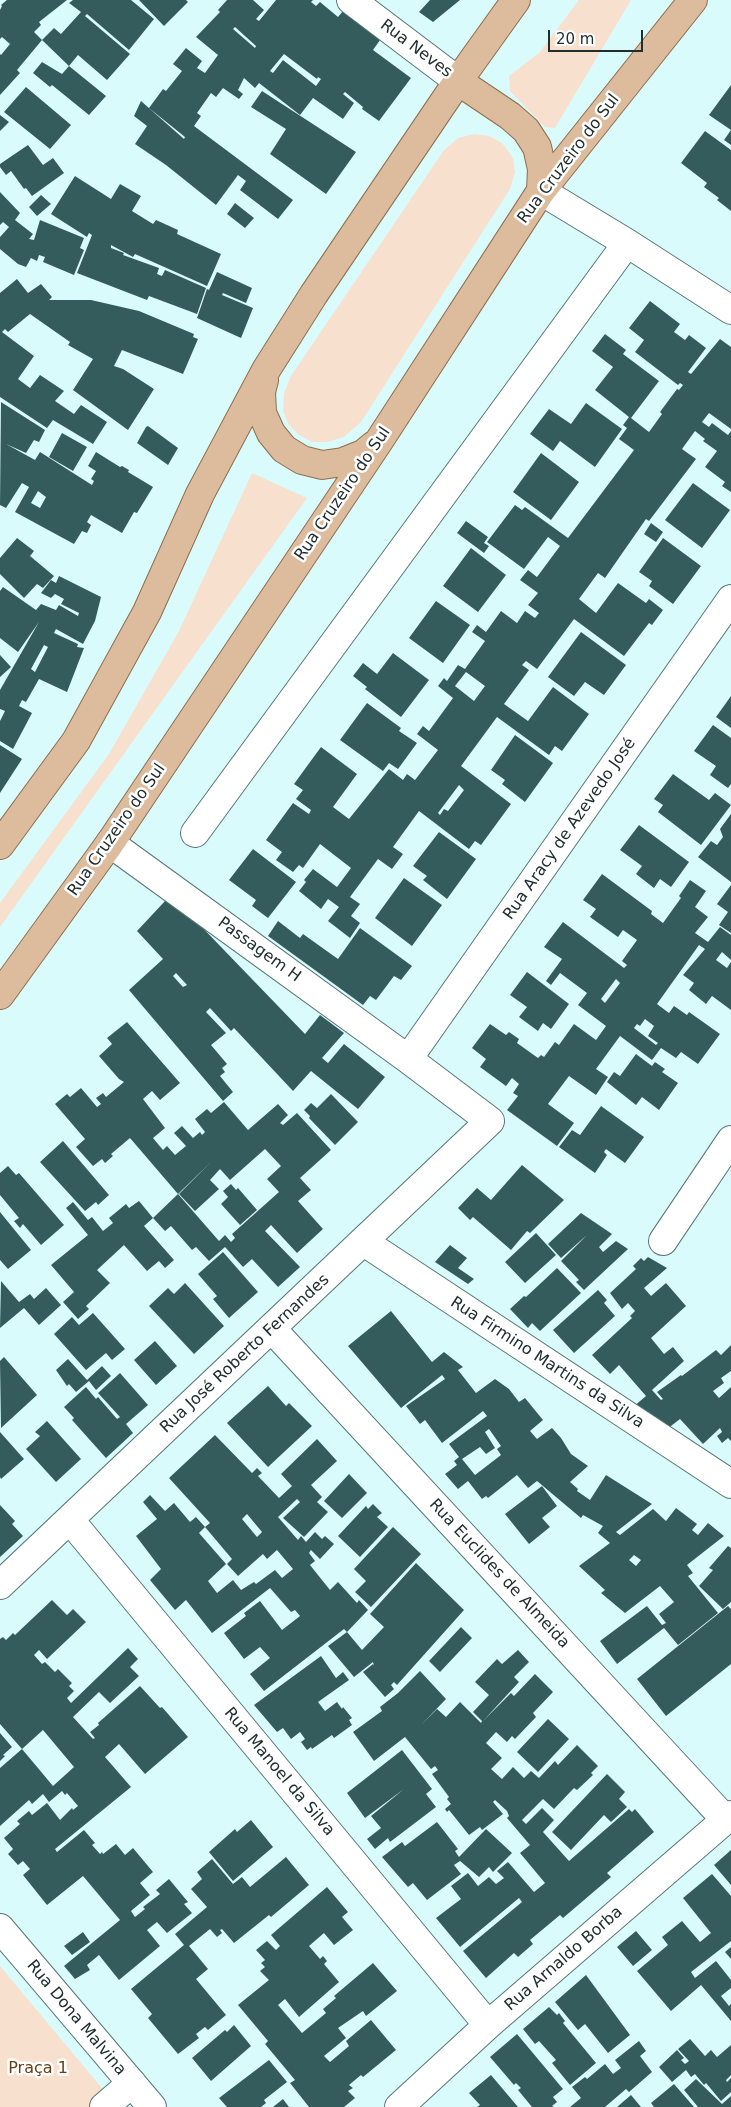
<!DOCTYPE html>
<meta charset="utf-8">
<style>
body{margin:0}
#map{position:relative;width:731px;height:2107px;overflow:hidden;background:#dafbfc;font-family:"DejaVu Sans",sans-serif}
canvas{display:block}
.scale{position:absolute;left:548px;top:30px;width:95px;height:22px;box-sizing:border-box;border:2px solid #212e2e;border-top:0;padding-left:6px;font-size:15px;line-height:18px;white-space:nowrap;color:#212e2e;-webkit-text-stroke:4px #fff;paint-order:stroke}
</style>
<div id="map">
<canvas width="731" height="2107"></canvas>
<div class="scale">20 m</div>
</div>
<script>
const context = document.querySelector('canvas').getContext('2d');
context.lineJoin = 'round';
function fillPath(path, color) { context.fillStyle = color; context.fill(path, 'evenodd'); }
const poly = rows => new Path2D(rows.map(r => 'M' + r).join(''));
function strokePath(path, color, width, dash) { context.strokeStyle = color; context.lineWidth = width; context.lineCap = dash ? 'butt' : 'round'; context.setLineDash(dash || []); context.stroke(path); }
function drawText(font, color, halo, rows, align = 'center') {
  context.font = font + ' "DejaVu Sans",sans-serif'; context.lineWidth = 5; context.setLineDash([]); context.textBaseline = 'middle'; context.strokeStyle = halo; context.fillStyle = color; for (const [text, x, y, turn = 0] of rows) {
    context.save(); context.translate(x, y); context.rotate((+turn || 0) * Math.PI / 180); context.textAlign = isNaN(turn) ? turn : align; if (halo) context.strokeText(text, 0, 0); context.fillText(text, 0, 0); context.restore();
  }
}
const green = poly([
 [579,0,631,0,555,128,545,127,510,91,509,76,539,53],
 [474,134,489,136,502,143,513,158,515,172,510,189,361,422,344,437,327,442,312,442,299,435,289,425,283,411,284,393,291,376,444,150,458,138],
 [252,473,307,498,0,927,0,903,109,754,179,631],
 [0,1966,106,2093,89,2107,0,2107]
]);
const building = poly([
 [7,0,67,0,39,22,41,25,34,32,42,40,54,28,61,34,81,12,69,3,73,0,131,0,154,19,129,50,87,14,85,16,130,54,107,80,78,55,69,66,42,40,17,70,20,73,0,95,0,54,1,55,10,44,2,37,0,39,0,10,2,6,1,5],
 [139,0,186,0,188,2,164,26],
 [227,0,253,0,264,10,256,19,259,21,276,0,313,0,311,2,316,6,320,2,338,17,343,11,380,40,373,50,411,78,379,121,362,109,363,107,345,92,343,94,354,103,343,119,313,98,300,115,259,83,255,88,244,78,238,90,243,94,239,99,223,88,216,97,211,93,197,113,201,116,194,126,293,200,278,219,240,190,246,181,238,175,216,205,166,165,135,144,147,126,134,116,141,101,184,139,185,137,149,108,163,89,166,91,182,71,173,64,186,48,202,61,197,68,205,73,218,55,196,37,220,12,218,10],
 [235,27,256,46,255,48,233,29],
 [284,54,317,79,318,77,321,79,316,86,283,60,273,73,270,71],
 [430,0,460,0,433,22,419,12],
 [42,62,62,74,69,66,106,96,89,115,52,85,50,87,33,73],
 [731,85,731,145,724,140,731,130,709,115],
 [26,87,71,125,50,149,4,112],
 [262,91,356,152,326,194,270,154,286,129,251,107],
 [0,115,9,122,0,131],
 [705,131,731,150,731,211,717,200,719,198,704,187,707,183,681,163],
 [28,145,43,165,53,158,64,173,32,196,26,188,24,189,11,171,6,175,0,167,0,164],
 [75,176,111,199,120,184,141,196,132,211,153,224,156,220,178,230,177,234,221,254,207,286,135,254,133,257,111,245,111,248,124,253,123,255,159,268,157,274,162,276,165,270,206,288,197,314,149,296,147,300,77,273,92,235,89,233,87,237,51,214],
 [0,192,20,213,15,220,33,234,29,239,34,240,40,220,84,238,80,248,84,250,74,275,43,262,45,257,39,255,37,261,31,258,26,267,18,264,0,249,0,237,9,227,3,222,0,225],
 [41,195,51,204,37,216,29,207],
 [235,203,254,218,245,228,227,214],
 [217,272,252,288,246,303,223,293,222,295,253,308,241,338,197,318,207,289,209,290],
 [17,279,28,293,41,284,52,297,49,300,91,300,139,311,194,334,193,337,198,339,183,374,122,350,114,366,123,369,154,389,128,430,73,390,93,359,68,345,70,342,30,314,8,332,5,329,2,332,34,356,18,379,30,388,40,375,64,391,55,401,74,414,81,405,107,422,93,444,53,420,47,428,0,397,0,293],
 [650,301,680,324,674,332,685,340,689,335,706,348,688,372,691,374,720,339,731,347,731,429,709,413,702,422,709,427,712,423,728,435,731,431,731,492,722,486,725,482,705,467,717,451,703,441,705,439,695,431,682,449,696,459,649,521,646,519,605,578,598,573,579,599,596,613,618,583,646,603,649,599,663,610,652,625,649,623,624,656,574,619,537,669,526,661,522,665,529,670,504,704,528,721,553,687,589,714,562,751,555,746,549,755,497,717,461,766,511,804,481,845,475,841,469,849,419,811,393,847,403,854,392,869,378,859,350,897,360,904,351,916,360,923,350,938,328,921,339,907,328,899,321,909,299,891,306,882,304,880,313,869,337,887,351,868,320,844,303,868,299,865,293,872,276,860,282,852,266,840,293,803,309,814,311,810,296,799,303,790,294,784,321,747,357,774,333,807,349,819,389,769,403,780,407,774,415,780,438,750,417,734,423,726,429,731,453,698,438,686,444,678,447,681,458,665,465,669,485,641,472,632,477,625,486,632,501,611,517,623,525,611,535,618,539,613,528,605,538,593,520,580,528,570,537,577,560,546,548,537,524,569,487,542,515,505,522,510,525,507,568,538,634,450,619,439,627,428,623,425,629,417,595,390,613,367,592,351,605,334,626,350,623,354,659,381,631,418,649,432,662,414,660,412,677,389,679,390,683,385,680,383,678,385,635,352,644,340,629,328],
 [466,672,485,686,474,701,455,686],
 [459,785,464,790,448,811,444,809,440,815,438,813],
 [1,402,45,430,39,442,34,440,26,453,6,444,35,460,40,452,92,485,94,481,91,479,96,471,88,466,96,452,120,467,122,466,129,470,128,472,153,487,137,513,134,512,122,533,91,515,87,522,91,525,87,533,82,531,74,544,15,512,29,487,22,483,6,508,0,505],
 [38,491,46,497,40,508,31,503],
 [586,403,622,429,595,467,560,441,553,451,530,434,549,409,571,424],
 [148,426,178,448,168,465,137,443,146,427],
 [62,433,87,447,73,471,49,457],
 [541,453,579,482,551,520,513,492],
 [693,483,730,510,702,548,665,520],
 [466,521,488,537,484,543,489,546,484,553,457,533],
 [651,523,663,532,656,542,644,534],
 [17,538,34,551,30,556,54,576,43,588,37,584,24,598,0,574,0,558],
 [663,538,701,566,673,604,649,586,652,581,639,572],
 [471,548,506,575,478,612,443,586],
 [59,576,101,597,95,621,83,644,56,629,54,633,78,644,77,647,84,648,67,692,39,679,26,702,22,700,19,706,32,713,13,749,0,741,0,721,5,711,0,709,0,690,39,622,18,652,0,638,0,591,3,587,36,610,41,604,56,610,59,605,78,616,79,613,61,604,64,599,55,594,51,598,41,593,51,580,56,583],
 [44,645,48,647,35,672,31,669],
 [436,601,470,625,443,663,409,638],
 [581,632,626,665,604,695,585,682,574,696,548,677],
 [393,653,429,680,401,717,365,689,367,687,353,676,363,663,377,674],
 [0,655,11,667,0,677],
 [731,696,731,728,716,717],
 [367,703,401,728,399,731,417,743,398,769,389,763,383,771,340,740],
 [713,725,731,738,731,784,728,788,710,775,716,766,694,751],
 [515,735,553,763,525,802,502,784,505,780,491,770],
 [0,745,22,759,0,793],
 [673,774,709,800,715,793,731,805,701,845,658,812,663,805,654,799],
 [731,814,731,882,698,857,711,841,717,845,723,837,720,829],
 [639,825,689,862,671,887,660,879,654,888,636,874,642,866,620,850],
 [439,832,476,859,447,899,423,880,427,876,413,866],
 [253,849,296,882,268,918,252,906,256,900,229,880],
 [602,874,652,911,651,914,663,923,681,898,679,896,690,880,706,891,695,907,708,917,695,933,708,942,720,927,731,935,731,960,722,952,716,960,727,968,731,962,731,1010,712,996,706,1004,689,990,694,983,683,975,705,949,699,945,657,1004,669,1013,674,1006,687,1015,689,1012,720,1034,698,1064,681,1052,676,1058,661,1048,652,1060,620,1036,596,1069,608,1077,596,1095,569,1076,548,1104,574,1123,557,1146,507,1110,518,1096,513,1093,519,1084,512,1078,506,1086,480,1067,486,1059,472,1048,490,1024,506,1035,509,1032,519,1039,517,1043,538,1058,541,1055,544,1057,555,1042,559,1045,574,1024,596,1040,606,1026,578,1005,587,993,560,973,551,985,546,981,562,959,544,947,563,922,624,968,627,965,622,961,637,940,623,930,618,937,590,917,596,909,583,900],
 [616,979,620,983,605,1003,601,999],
 [645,1019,654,1026,648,1036,658,1043,656,1045,634,1028,637,1024,640,1026],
 [404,878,442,905,412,946,375,918],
 [731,885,731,933,719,925,728,912,717,904],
 [166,900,196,921,305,1034,320,1015,344,1033,322,1058,328,1063,344,1044,385,1077,358,1109,311,1071,293,1091,234,1028,231,1031,210,1008,206,1012,226,1033,211,1045,227,1064,222,1068,225,1072,220,1076,233,1092,223,1101,129,990,163,959,137,931],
 [176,973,187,985,183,987,173,976],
 [278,921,300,938,303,934,338,959,360,928,412,966,401,980,394,976,376,1000,370,996,363,1005,268,936],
 [527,972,569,1004,551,1029,543,1023,538,1031,519,1017,527,1007,510,995],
 [127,1022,180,1083,160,1100,152,1091,143,1099,165,1128,153,1138,163,1150,167,1146,175,1155,186,1146,174,1133,182,1126,193,1138,200,1132,202,1135,205,1132,195,1119,207,1109,211,1113,224,1102,248,1130,278,1104,288,1115,280,1123,283,1125,297,1113,331,1150,300,1178,311,1190,298,1201,323,1229,297,1253,271,1225,265,1231,300,1267,278,1287,252,1259,243,1267,225,1247,209,1261,196,1247,192,1250,171,1226,165,1231,153,1218,144,1226,174,1260,165,1268,159,1261,147,1271,124,1245,97,1270,110,1283,86,1306,89,1309,78,1319,63,1302,74,1292,51,1265,88,1235,66,1208,73,1202,88,1220,92,1217,103,1231,113,1223,109,1218,126,1204,129,1208,139,1201,153,1218,178,1194,219,1241,225,1235,231,1242,235,1238,232,1234,279,1192,267,1179,281,1166,265,1149,230,1180,220,1169,210,1180,219,1189,195,1211,179,1194,212,1161,178,1194,130,1138,111,1154,113,1156,105,1163,102,1159,93,1166,76,1147,85,1139,55,1104,67,1094,70,1097,81,1088,97,1107,101,1104,96,1098,103,1093,106,1097,124,1082,119,1079,99,1056,112,1044,107,1038],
 [636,1054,652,1066,655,1062,665,1069,662,1072,678,1083,659,1110,642,1097,636,1105,607,1082,614,1072,620,1076],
 [331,1094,358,1122,335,1145,309,1118,310,1116,304,1110,311,1103,317,1108],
 [601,1106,644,1137,625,1163,606,1149,604,1152,607,1155,595,1173,559,1147,572,1130,580,1135],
 [63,1141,109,1195,98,1205,96,1202,85,1211,40,1162],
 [522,1165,564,1200,530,1233,527,1231,511,1250,473,1217,470,1220,458,1208,477,1188,491,1200],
 [8,1166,16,1175,19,1173,64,1225,41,1245,23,1224,20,1228,14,1221,19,1218,0,1195,0,1173],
 [231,1184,236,1190,238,1188,257,1210,240,1225,221,1204,228,1197,223,1191],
 [0,1212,31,1250,8,1269,0,1260],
 [581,1213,612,1234,599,1247,603,1252,616,1241,628,1249,584,1290,576,1282,579,1280,561,1261,587,1235,561,1258,548,1244],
 [536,1233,556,1255,525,1283,505,1262],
 [450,1245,467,1258,458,1268,474,1279,468,1284,435,1262],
 [223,1252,258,1292,229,1318,213,1299,217,1296,198,1274],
 [648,1257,667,1268,644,1288,651,1296,666,1283,686,1306,651,1338,664,1354,673,1347,684,1361,652,1390,661,1400,663,1399,657,1392,681,1375,682,1376,716,1350,721,1355,731,1345,731,1371,721,1378,724,1383,713,1391,719,1398,731,1387,731,1441,728,1438,722,1443,717,1436,722,1432,720,1428,703,1444,680,1419,667,1429,632,1408,646,1396,619,1365,610,1374,592,1355,632,1318,630,1316,635,1311,628,1303,622,1309,610,1293,636,1269,633,1266,641,1258,644,1261],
 [557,1268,581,1293,540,1331,532,1323,528,1328,510,1309,524,1296,526,1297],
 [1,1281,19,1302,30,1294,34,1299,46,1288,61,1305,39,1325,24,1308,0,1328],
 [185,1283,224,1326,194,1354,149,1306,168,1288,174,1294],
 [598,1290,607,1300,604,1303,615,1316,574,1353,553,1330],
 [391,1311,432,1362,444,1352,463,1367,458,1370,476,1393,495,1379,509,1389,519,1402,525,1398,543,1420,530,1431,537,1439,552,1428,561,1438,571,1454,588,1466,570,1482,578,1489,577,1491,590,1500,606,1475,652,1504,616,1532,620,1535,653,1509,666,1521,676,1508,697,1524,692,1530,698,1535,708,1523,724,1536,687,1565,693,1573,688,1576,718,1613,678,1645,664,1628,617,1664,600,1641,647,1606,662,1625,666,1623,659,1614,674,1602,660,1586,625,1613,601,1593,605,1590,579,1566,610,1543,598,1533,603,1526,583,1515,581,1518,537,1481,528,1488,517,1475,488,1498,486,1496,482,1499,468,1481,458,1489,445,1474,457,1465,454,1461,459,1457,449,1444,487,1416,483,1411,442,1443,425,1420,420,1424,406,1406,445,1379,442,1375,401,1408,348,1346],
 [489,1429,501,1446,497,1449,501,1455,475,1475,462,1459,480,1447,486,1454,495,1448,485,1432],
 [634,1555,641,1560,636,1566,629,1560],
 [93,1313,125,1349,112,1360,106,1353,86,1370,54,1334,72,1317,79,1325],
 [155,1341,177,1366,156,1385,134,1360],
 [4,1357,37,1395,1,1428,0,1361],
 [68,1359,87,1380,102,1366,111,1376,96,1390,89,1381,76,1392,69,1384,67,1386,56,1370],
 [120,1373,148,1405,126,1424,133,1433,106,1458,72,1420,74,1418,64,1407,86,1387,96,1399,98,1397,117,1419,120,1417,98,1393],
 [268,1386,286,1406,289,1403,312,1426,268,1467,227,1423],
 [47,1421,81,1459,56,1482,26,1449,40,1436,35,1432],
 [0,1432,24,1459,1,1479,0,1477],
 [215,1435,252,1473,257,1468,262,1473,258,1476,279,1498,292,1486,281,1474,317,1439,337,1461,311,1485,322,1497,317,1502,328,1512,304,1537,283,1518,300,1502,297,1499,278,1517,298,1540,301,1536,306,1542,315,1532,322,1539,325,1536,334,1544,320,1559,311,1550,309,1553,315,1561,310,1565,330,1590,338,1582,357,1603,359,1600,368,1610,347,1632,344,1629,264,1691,250,1674,270,1658,260,1647,244,1659,224,1633,246,1616,244,1613,260,1601,282,1630,300,1616,295,1610,291,1612,270,1588,212,1633,186,1600,175,1610,150,1580,161,1569,136,1536,157,1519,143,1502,150,1495,165,1511,174,1503,190,1522,196,1517,205,1527,210,1523,169,1478],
 [247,1514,262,1532,257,1537,242,1519],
 [205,1527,232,1559,227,1564,238,1576,263,1554,267,1559,277,1550,293,1569,282,1578,275,1570,256,1584,254,1582,241,1590,233,1580,217,1593,208,1581,226,1564,199,1533],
 [349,1474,367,1493,342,1518,324,1501],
 [542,1486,557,1506,542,1518,550,1527,529,1544,505,1514],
 [373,1504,382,1513,377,1517,388,1527,360,1557,338,1536,366,1506,368,1509],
 [0,1505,15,1521,12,1524,23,1536,0,1557],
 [393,1527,421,1554,371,1607,355,1592,366,1581,354,1569],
 [728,1546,731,1548,731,1602,723,1609,699,1586,713,1570,709,1568],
 [416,1563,464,1610,397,1685,394,1682,391,1685,394,1689,385,1697,363,1672,373,1664,374,1666,373,1662,354,1677,328,1646,347,1632,362,1650,384,1627,370,1614],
 [52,1600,67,1615,73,1609,86,1622,47,1659,39,1650,34,1655,42,1664,45,1662,55,1672,58,1669,72,1683,69,1686,74,1691,67,1698,71,1703,128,1648,138,1659,130,1667,139,1676,110,1703,99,1692,73,1717,93,1739,95,1738,90,1732,99,1725,98,1723,140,1686,160,1708,162,1707,188,1737,145,1774,119,1744,105,1757,131,1787,55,1849,57,1852,84,1830,95,1843,92,1845,100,1854,102,1852,103,1854,116,1844,125,1855,133,1848,153,1872,140,1883,150,1895,131,1911,135,1917,145,1909,143,1907,160,1894,156,1890,169,1879,188,1902,184,1904,192,1913,167,1933,157,1922,147,1930,160,1946,119,1980,99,1955,87,1965,90,1970,75,1979,64,1966,120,1920,83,1876,47,1905,23,1875,30,1869,23,1861,18,1865,8,1854,13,1849,4,1838,20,1824,17,1821,29,1811,32,1815,47,1803,60,1820,72,1808,73,1810,78,1806,67,1793,65,1795,62,1791,49,1802,43,1794,32,1804,29,1800,0,1826,0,1768,22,1749,53,1786,74,1767,43,1730,22,1749,0,1724,0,1639,3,1637,6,1640,13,1633,15,1635],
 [728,1606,731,1609,731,1664,666,1716,637,1679],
 [461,1627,472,1638,440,1672,429,1661],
 [518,1650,529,1662,514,1677,519,1682,483,1721,511,1693,514,1696,535,1674,553,1692,533,1713,536,1717,515,1739,512,1736,507,1742,496,1732,486,1743,502,1758,491,1769,502,1779,513,1767,524,1778,531,1771,539,1778,555,1761,558,1765,577,1745,598,1766,591,1773,593,1775,577,1790,574,1788,554,1809,543,1799,522,1820,526,1824,542,1808,554,1820,543,1832,569,1861,629,1809,632,1812,635,1809,654,1832,607,1873,611,1877,563,1918,560,1915,530,1940,533,1944,518,1957,514,1953,486,1978,463,1951,522,1902,519,1898,460,1947,436,1918,461,1899,451,1886,468,1873,478,1886,489,1877,496,1884,504,1878,497,1871,508,1862,534,1892,545,1883,520,1853,530,1845,507,1818,509,1816,507,1811,495,1800,493,1802,503,1814,482,1830,480,1827,469,1835,449,1810,447,1812,445,1809,451,1804,447,1799,449,1797,432,1774,438,1770,435,1766,431,1769,405,1737,374,1761,353,1732,382,1711,380,1707,398,1693,420,1671,446,1699,422,1724,437,1709,446,1717,460,1702,481,1723,482,1721,473,1712,489,1695,475,1682,497,1659,502,1664],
 [321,1656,336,1678,343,1672,349,1680,318,1702,325,1711,337,1702,342,1709,343,1707,352,1718,349,1720,352,1725,334,1738,332,1735,312,1749,311,1747,307,1750,301,1742,305,1739,300,1732,291,1739,283,1728,277,1732,254,1705],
 [548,1719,569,1739,538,1772,517,1752],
 [0,1733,12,1747,3,1755,5,1756,0,1761],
 [402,1750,432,1789,426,1794,436,1807,390,1842,388,1838,375,1849,367,1839,381,1828,371,1816,404,1789,365,1818,347,1793],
 [607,1774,625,1792,619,1799,627,1807,611,1822,604,1815,571,1850,552,1832],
 [251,1820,273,1847,233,1881,209,1852,235,1829,237,1832],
 [437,1822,458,1849,455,1851,459,1857,486,1829,512,1853,493,1872,489,1867,479,1877,460,1861,454,1865,461,1874,427,1900,413,1883,408,1887,382,1857,402,1842,405,1846],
 [731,1850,731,1885,714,1865],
 [286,1857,309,1885,271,1917,269,1915,234,1943,222,1929,220,1930,222,1933,217,1937,210,1929,189,1946,208,1969,196,1979,226,2015,208,2030,205,2027,196,2034,199,2038,178,2054,148,2018,152,2014,131,1989,184,1945,175,1934,207,1907,191,1889,202,1879,197,1872,212,1859,233,1884,242,1877,250,1887],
 [712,1874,731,1896,731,1941,691,1972,695,1978,716,1961,731,1980,731,1988,721,1996,729,2006,731,2004,731,2021,701,1985,671,2011,637,1971,668,1945,662,1937,682,1921,700,1942,711,1933,683,1898],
 [327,1887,348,1912,342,1917,353,1930,334,1945,324,1933,309,1946,320,1959,323,1956,327,1961,324,1964,339,1982,299,2017,285,1999,278,2005,302,2033,326,2013,323,2009,336,1998,334,1996,373,1963,397,1991,366,2016,363,2011,338,2028,346,2038,324,2056,330,2062,349,2046,346,2041,371,2020,396,2050,363,2077,361,2075,349,2085,353,2088,348,2091,355,2098,344,2107,309,2107,290,2083,295,2080,265,2044,268,2041,238,2005,269,1980,260,1971,265,1967,261,1963,265,1960,256,1950,267,1941,276,1950,280,1946,271,1935],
 [636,1931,652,1950,633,1966,617,1947],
 [83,1932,90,1942,72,1955,64,1946],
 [731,1947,731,1959,725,1952],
 [586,1975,630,2035,608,2053,585,2024,578,2030,555,2002],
 [549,2007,557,2015,559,2013,565,2021,563,2023,596,2063,570,2085,552,2063,556,2060,539,2041,535,2044,523,2029],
 [234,2025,251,2046,211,2081,192,2058,225,2030,227,2032],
 [517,2034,563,2089,553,2097,557,2102,552,2106,554,2107,532,2107,518,2090,521,2088,516,2083,514,2085,490,2057],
 [690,2039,705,2056,711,2050,717,2057,731,2045,731,2075,726,2080,727,2082,731,2078,731,2092,721,2101,706,2083,704,2085,695,2074,691,2077,686,2070,672,2082,659,2067,677,2050,684,2058,681,2060,685,2064,689,2061,678,2049],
 [639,2041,646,2051,640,2056,652,2072,629,2092,626,2089,605,2107,570,2107,581,2098,572,2087,585,2077,587,2079,605,2064,613,2074,621,2068,615,2060],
 [269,2060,287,2082,264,2100,266,2103,261,2107,227,2107,219,2098],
 [491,2075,518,2107,477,2107,480,2105,469,2093],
 [696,2079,722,2104,731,2096,731,2107,698,2107,684,2090],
 [674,2084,694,2107,654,2107,651,2103],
 [631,2095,641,2107,617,2107],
 [283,2099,289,2107,273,2107]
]);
const minor = poly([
 [351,0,458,81],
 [541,191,627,243,731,310],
 [195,833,627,243],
 [408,1059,731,599],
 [663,1241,731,1140],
 [364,1242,731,1484],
 [272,1329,725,1819],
 [70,1520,488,2025],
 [0,1585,490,1121,408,1059,110,843],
 [0,1928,152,2107],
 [104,2107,132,2083],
 [399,2107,488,2025,731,1815]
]);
const major = poly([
 [458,81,510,116,526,130,537,147,542,169,541,191],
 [264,380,261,392,262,413,271,433,284,449,302,460,322,465,343,462,363,454,374,445],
 [0,845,76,741,147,612,200,494,266,370,314,294,458,81,516,0],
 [0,995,110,843,379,441,541,191,693,0]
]);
const streetNames = [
 ["Rua Neves",416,49,37],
 ["Rua Cruzeiro do Sul",569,159,-53],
 ["Rua Cruzeiro do Sul",343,494,-56],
 ["Rua Aracy de Azevedo José",570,829,-55],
 ["Rua Cruzeiro do Sul",117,830,-55],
 ["Passagem H",259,950,36],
 ["Rua José Roberto Fernandes",245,1354,-43],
 ["Rua Firmino Martins da Silva",547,1363,33],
 ["Rua Euclides de Almeida",499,1574,47],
 ["Rua Manoel da Silva",279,1772,50],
 ["Rua Arnaldo Borba",564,1959,-41],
 ["Rua Dona Malvina",76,2018,50]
];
const parkNames = [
 ["Praça 1",38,2069]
];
fillPath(green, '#f7e0ce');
fillPath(building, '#355c5d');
strokePath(minor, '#587576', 30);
strokePath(major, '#8d6e4d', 30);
strokePath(minor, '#fff', 28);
strokePath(major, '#ddbc9e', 28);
drawText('16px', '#212e2e', '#fff', streetNames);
drawText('16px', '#653f19', '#fff', parkNames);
</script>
